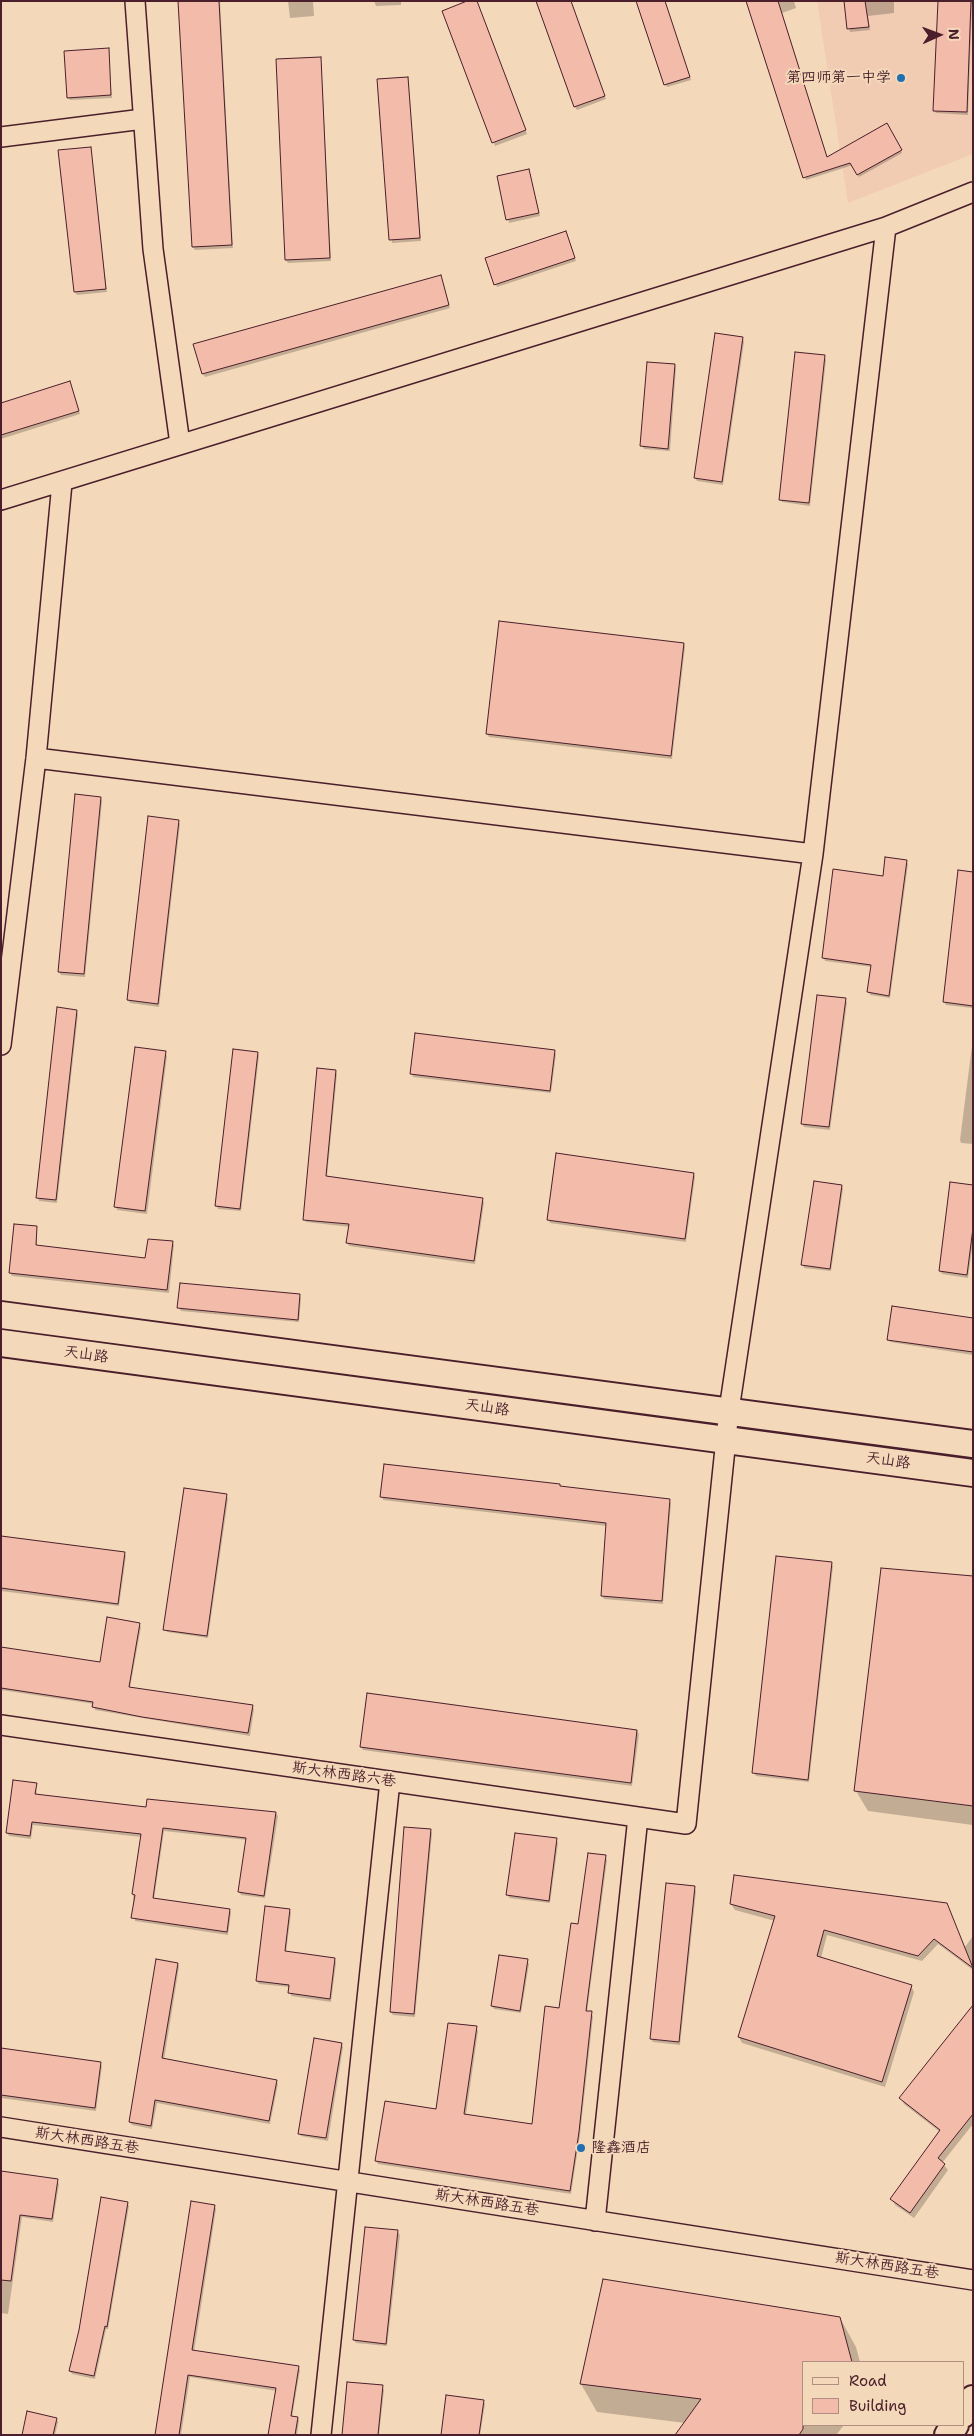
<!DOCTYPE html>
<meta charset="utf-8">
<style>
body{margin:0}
#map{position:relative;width:974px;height:2436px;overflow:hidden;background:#f4d8ba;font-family:"Shantell Sans",sans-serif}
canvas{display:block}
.frame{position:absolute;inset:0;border:2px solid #4a1f2b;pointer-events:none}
.legend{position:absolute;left:802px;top:2361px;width:162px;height:65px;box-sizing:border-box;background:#f4d8ba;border:1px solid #b08e81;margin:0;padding:6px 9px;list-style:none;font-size:15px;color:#4a1f2b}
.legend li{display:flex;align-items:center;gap:10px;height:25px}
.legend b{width:25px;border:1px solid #b08e81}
.north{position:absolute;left:914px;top:10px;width:50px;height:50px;-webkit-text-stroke:4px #f4d8ba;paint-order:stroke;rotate:88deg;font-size:14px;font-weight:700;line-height:20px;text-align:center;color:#4a1f2b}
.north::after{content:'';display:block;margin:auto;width:18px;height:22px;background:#4a1f2b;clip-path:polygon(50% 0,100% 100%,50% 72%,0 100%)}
</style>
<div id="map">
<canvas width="974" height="2436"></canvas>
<div class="frame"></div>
<ul class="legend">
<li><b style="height:6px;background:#f4d8ba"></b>Road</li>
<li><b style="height:14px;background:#f3bcaa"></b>Building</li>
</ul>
<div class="north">N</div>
</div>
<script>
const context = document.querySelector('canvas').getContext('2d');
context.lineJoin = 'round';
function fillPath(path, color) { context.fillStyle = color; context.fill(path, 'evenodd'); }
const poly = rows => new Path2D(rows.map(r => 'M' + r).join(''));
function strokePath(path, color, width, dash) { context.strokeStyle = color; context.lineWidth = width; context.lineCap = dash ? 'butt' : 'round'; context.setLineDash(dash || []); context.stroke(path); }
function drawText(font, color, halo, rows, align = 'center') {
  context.font = font + ' "Shantell Sans","LXGW WenKai TC",sans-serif'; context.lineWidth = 4; context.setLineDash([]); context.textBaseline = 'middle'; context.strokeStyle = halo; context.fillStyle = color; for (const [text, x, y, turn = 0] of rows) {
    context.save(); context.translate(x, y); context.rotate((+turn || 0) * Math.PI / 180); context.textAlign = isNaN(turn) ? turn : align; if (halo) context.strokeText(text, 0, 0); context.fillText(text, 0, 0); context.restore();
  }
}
const built = poly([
 [817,1,973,1,973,154,848,203]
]);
const shadow = poly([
 [180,1,220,1,233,248,195,250,193,247],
 [288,1,313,1,314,16,290,18],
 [374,1,401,1,401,5,376,6],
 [476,1,527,134,495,146,444,11],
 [570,1,606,99,577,110,575,107],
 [665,1,691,80,667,87,665,84],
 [747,1,794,1,796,8,782,13,827,158,887,125,902,153,859,177,853,165,806,180],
 [845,1,894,1,894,13,868,16,870,30,850,32],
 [939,1,972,1,968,115,936,113,934,110],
 [108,50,112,98,70,100,68,97],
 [321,59,331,261,288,263,286,260],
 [408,78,421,241,392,243,379,81],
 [90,148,107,292,77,295,75,292],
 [529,171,540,216,509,223,498,177],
 [567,235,576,261,497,287,496,284],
 [442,280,450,308,205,377,203,374,195,345],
 [743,339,744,342,723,485,697,481,695,478],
 [824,357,826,360,810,506,782,502,780,499],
 [675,365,676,368,670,451,644,449,642,446],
 [71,386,80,414,1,439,1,404],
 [684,644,685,647,672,759,489,737,487,734],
 [101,798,102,801,85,977,61,975,59,972],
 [178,821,180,824,159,1007,130,1003,128,1000],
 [906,861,908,864,890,998,870,995,869,992,872,967,825,961,824,958,884,877],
 [959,872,973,1001,972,1008,946,1005,944,1002],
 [845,999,847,1003,830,1130,804,1127,802,1123],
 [76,1011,78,1014,57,1203,39,1201,38,1198],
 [973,1038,973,1144,961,1143,960,1140],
 [554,1051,556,1054,551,1093,413,1077,412,1074],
 [165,1053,167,1056,147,1214,117,1210,116,1207],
 [258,1053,259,1056,241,1211,218,1209,216,1205],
 [335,1071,337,1074,327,1177,482,1199,484,1203,475,1264,349,1246,347,1242,350,1227,306,1222,304,1219],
 [694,1174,695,1177,686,1242,550,1223,549,1220],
 [951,1184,973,1186,973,1241,968,1278,942,1274,940,1271],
 [842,1186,843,1189,831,1271,804,1268,803,1264],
 [15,1226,36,1227,37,1246,146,1259,172,1242,174,1245,169,1293,12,1276,10,1273],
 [299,1295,301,1298,299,1322,181,1311,179,1308],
 [973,1320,973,1355,890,1342,888,1339],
 [559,1485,561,1488,669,1500,671,1503,663,1604,604,1599,602,1596,607,1526,383,1500,382,1496],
 [226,1495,228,1499,208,1638,167,1632,165,1629],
 [1,1537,124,1553,126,1556,119,1606,1,1591],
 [831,1563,833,1566,809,1782,756,1776,754,1773],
 [973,1577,973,1825,868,1811,856,1791],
 [139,1624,141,1627,130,1688,252,1706,254,1709,250,1736,95,1710,94,1704,1,1690,1,1648,101,1663],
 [637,1731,639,1734,632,1786,363,1750,361,1747],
 [36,1784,37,1796,148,1808,276,1813,278,1816,265,1898,241,1895,239,1891,247,1840,164,1831,154,1899,230,1910,231,1913,228,1935,135,1921,133,1894,141,1837,33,1825,31,1839,9,1836,7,1832],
 [405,1828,430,1830,432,1833,415,2017,393,2015,391,2012],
 [556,1840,558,1843,550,1903,509,1898,508,1895],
 [605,1857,607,1860,587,2012,593,2016,580,2135,571,2194,378,2164,376,2161,437,2111,476,2028,478,2031,466,2115,533,2126,579,1926],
 [736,1876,965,1947,973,1936,973,1970,938,1944,922,1961,827,1935,821,1958,911,1986,914,1992,885,2087,742,2043,739,2037,775,1921,735,1910,731,1904],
 [694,1888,696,1891,680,2045,653,2042,651,2039],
 [289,1910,291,1913,286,1953,335,1959,336,1963,331,2002,291,1996,290,1987,259,1984,257,1981],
 [527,1961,529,1964,521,2013,494,2009,492,2006],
 [178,1964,179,1967,164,2060,276,2081,278,2084,270,2124,157,2103,152,2129,132,2125,130,2122],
 [973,2007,973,2124,942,2163,948,2170,914,2218,895,2205,892,2199,940,2132,904,2104,901,2098],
 [341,2044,343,2047,328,2141,301,2136,299,2133],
 [1,2049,100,2063,102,2066,96,2111,1,2098],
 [1,2173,57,2181,59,2184,53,2222,22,2217,8,2314,1,2313],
 [127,2203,129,2206,108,2329,106,2329,95,2379,72,2374,70,2371],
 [214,2206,216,2209,194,2352,298,2367,300,2370,292,2417,298,2418,299,2421,297,2435,269,2435,277,2391,190,2377,181,2435,156,2435],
 [398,2232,400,2235,387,2346,356,2343,354,2340],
 [840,2318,856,2347,860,2362,803,2362,803,2425,844,2425,836,2435,676,2435,685,2423,597,2412,581,2384],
 [382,2387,384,2390,379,2435,343,2435],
 [483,2401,485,2404,480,2435,442,2435],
 [56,2419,58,2422,55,2435,24,2435]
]);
const building = poly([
 [178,1,219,1,232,245,192,247,178,1],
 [467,1,477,1,526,130,492,143,442,11,467,1],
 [536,1,571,1,605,96,574,107,536,1],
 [636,1,665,1,690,77,664,85,636,1],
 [746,1,778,1,827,157,887,123,902,150,857,175,850,163,803,178,746,1],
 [844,1,865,1,869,27,847,29,844,1],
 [938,1,971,1,967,112,933,111,938,1],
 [109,48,111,95,67,98,64,51,109,48],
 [321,57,330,258,285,260,276,59,321,57],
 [408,77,420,238,389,240,377,79,408,77],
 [91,147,106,289,74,292,58,150,91,147],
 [529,169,539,213,506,220,497,176,529,169],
 [566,231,575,258,494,285,485,258,566,231],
 [441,275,449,305,202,374,193,344,441,275],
 [715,333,743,337,722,482,694,478,715,333],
 [795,352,825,355,809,503,779,500,795,352],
 [647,362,675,364,668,449,640,446,647,362],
 [70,381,79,411,1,435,1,403,70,381],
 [499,621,684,643,671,756,486,734,499,621],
 [75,794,101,797,84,974,58,972,75,794],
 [148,816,179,820,158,1004,127,1000,148,816],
 [885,857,907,860,889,996,867,992,871,965,822,958,833,869,883,876,885,857],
 [958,870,973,872,973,1006,943,1002,958,870],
 [817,995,846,998,829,1127,801,1124,817,995],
 [57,1007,77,1010,56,1200,36,1198,57,1007],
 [415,1033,555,1050,550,1091,410,1074,415,1033],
 [135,1047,166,1051,145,1211,114,1207,135,1047],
 [233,1049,258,1052,240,1209,215,1206,233,1049],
 [317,1068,336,1070,326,1176,483,1198,474,1261,346,1243,349,1224,303,1220,317,1068],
 [556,1153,694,1173,685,1239,547,1220,556,1153],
 [814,1181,842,1185,830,1269,801,1265,814,1181],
 [950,1182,973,1185,973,1228,967,1275,939,1271,950,1182],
 [14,1224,37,1226,36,1245,145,1258,148,1239,173,1241,167,1290,9,1273,14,1224],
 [180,1283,300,1294,298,1320,177,1308,180,1283],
 [892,1306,973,1318,973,1352,887,1340,892,1306],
 [384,1464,560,1484,560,1486,670,1499,662,1601,601,1596,606,1523,380,1497,384,1464],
 [184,1488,227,1494,207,1636,163,1630,184,1488],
 [1,1536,125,1552,118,1604,1,1588,1,1536],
 [776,1556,832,1562,808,1780,752,1773,776,1556],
 [881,1568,973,1576,973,1806,854,1791,881,1568],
 [107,1617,140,1623,129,1687,253,1705,248,1733,142,1717,92,1707,93,1702,1,1688,1,1647,100,1662,107,1617],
 [367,1693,637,1730,631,1783,360,1747,367,1693],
 [13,1780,37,1783,35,1794,146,1807,147,1799,276,1812,264,1896,238,1892,246,1838,163,1828,153,1898,230,1909,227,1932,131,1918,135,1895,132,1894,141,1834,32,1822,30,1836,6,1833,13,1780],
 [404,1827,431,1829,414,2014,390,2012,404,1827],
 [515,1833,557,1838,549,1901,506,1895,515,1833],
 [588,1853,606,1855,586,2011,592,2011,579,2132,570,2191,375,2161,385,2101,436,2109,448,2023,477,2026,464,2114,532,2124,545,2006,559,2008,571,1923,578,1924,588,1853],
 [734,1875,947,1903,973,1968,934,1939,918,1956,824,1930,817,1956,912,1985,882,2082,738,2037,775,1916,730,1904,734,1875],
 [666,1883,695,1886,679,2042,650,2039,666,1883],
 [265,1906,290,1909,285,1951,335,1958,330,1999,288,1993,289,1985,256,1981,265,1906],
 [499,1955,528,1959,520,2011,491,2006,499,1955],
 [156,1959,178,1963,162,2058,277,2080,269,2121,155,2100,151,2126,129,2122,156,1959],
 [973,2005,973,2114,938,2158,945,2164,910,2213,890,2199,940,2130,899,2098,973,2005],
 [314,2038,342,2043,326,2138,298,2134,314,2038],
 [1,2048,101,2062,95,2108,1,2095,1,2048],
 [1,2171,58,2179,52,2219,20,2215,11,2281,1,2280,1,2171],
 [101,2197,128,2202,107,2327,105,2326,94,2376,69,2371,79,2330,101,2197],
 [191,2201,215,2205,192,2350,299,2366,291,2416,298,2417,295,2435,268,2435,276,2388,188,2375,179,2435,155,2435,191,2201],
 [365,2227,398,2230,386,2344,353,2340,365,2227],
 [603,2279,840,2317,852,2362,803,2362,803,2429,799,2435,675,2435,701,2399,580,2384,603,2279],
 [347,2382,383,2385,378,2435,342,2435,347,2382],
 [446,2395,484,2400,479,2435,441,2435,446,2395],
 [27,2411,57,2418,53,2435,22,2435,27,2411]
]);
const street = poly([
 [135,1,153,249,180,444],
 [1,137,143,119],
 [1,500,886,227,973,192],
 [36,758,813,854],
 [1,1045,36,758,62,483],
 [1,1725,686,1824,729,1410,813,854,886,227],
 [1,2127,973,2280],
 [595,2221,638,1817],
 [321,2435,390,1781]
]);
const secondary = poly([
 [1,1315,973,1444],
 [1,1343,973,1473],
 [963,2414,973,2399],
 [948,2435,955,2425]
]);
const markers = [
 [901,78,5,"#1f6fb2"],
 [581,2148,5,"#1f6fb2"]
];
const poiNames = [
 ["第四师第一中学",891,78],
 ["隆鑫酒店",591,2148,"left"]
];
const streetNames = [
 ["天山路",86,1355,8],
 ["天山路",487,1408,8],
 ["天山路",888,1461,8],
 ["斯大林西路六巷",344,1775,8],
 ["斯大林西路五巷",87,2141,9],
 ["斯大林西路五巷",487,2203,9],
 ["斯大林西路五巷",887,2266,9]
];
fillPath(built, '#f1ccb2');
fillPath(shadow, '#0003');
fillPath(building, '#f3bcaa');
strokePath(building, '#4a1f2b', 1);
strokePath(street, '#4a1f2b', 22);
strokePath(secondary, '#4a1f2b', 30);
strokePath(street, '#f4d8ba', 19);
strokePath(secondary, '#f4d8ba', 26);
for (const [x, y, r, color] of markers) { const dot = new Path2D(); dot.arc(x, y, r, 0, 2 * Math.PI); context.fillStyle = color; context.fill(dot); strokePath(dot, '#f4d8ba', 2); }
drawText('15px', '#4a1f2b', '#f4d8ba', poiNames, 'right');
drawText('15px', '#4a1f2b', '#f4d8ba', streetNames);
</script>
